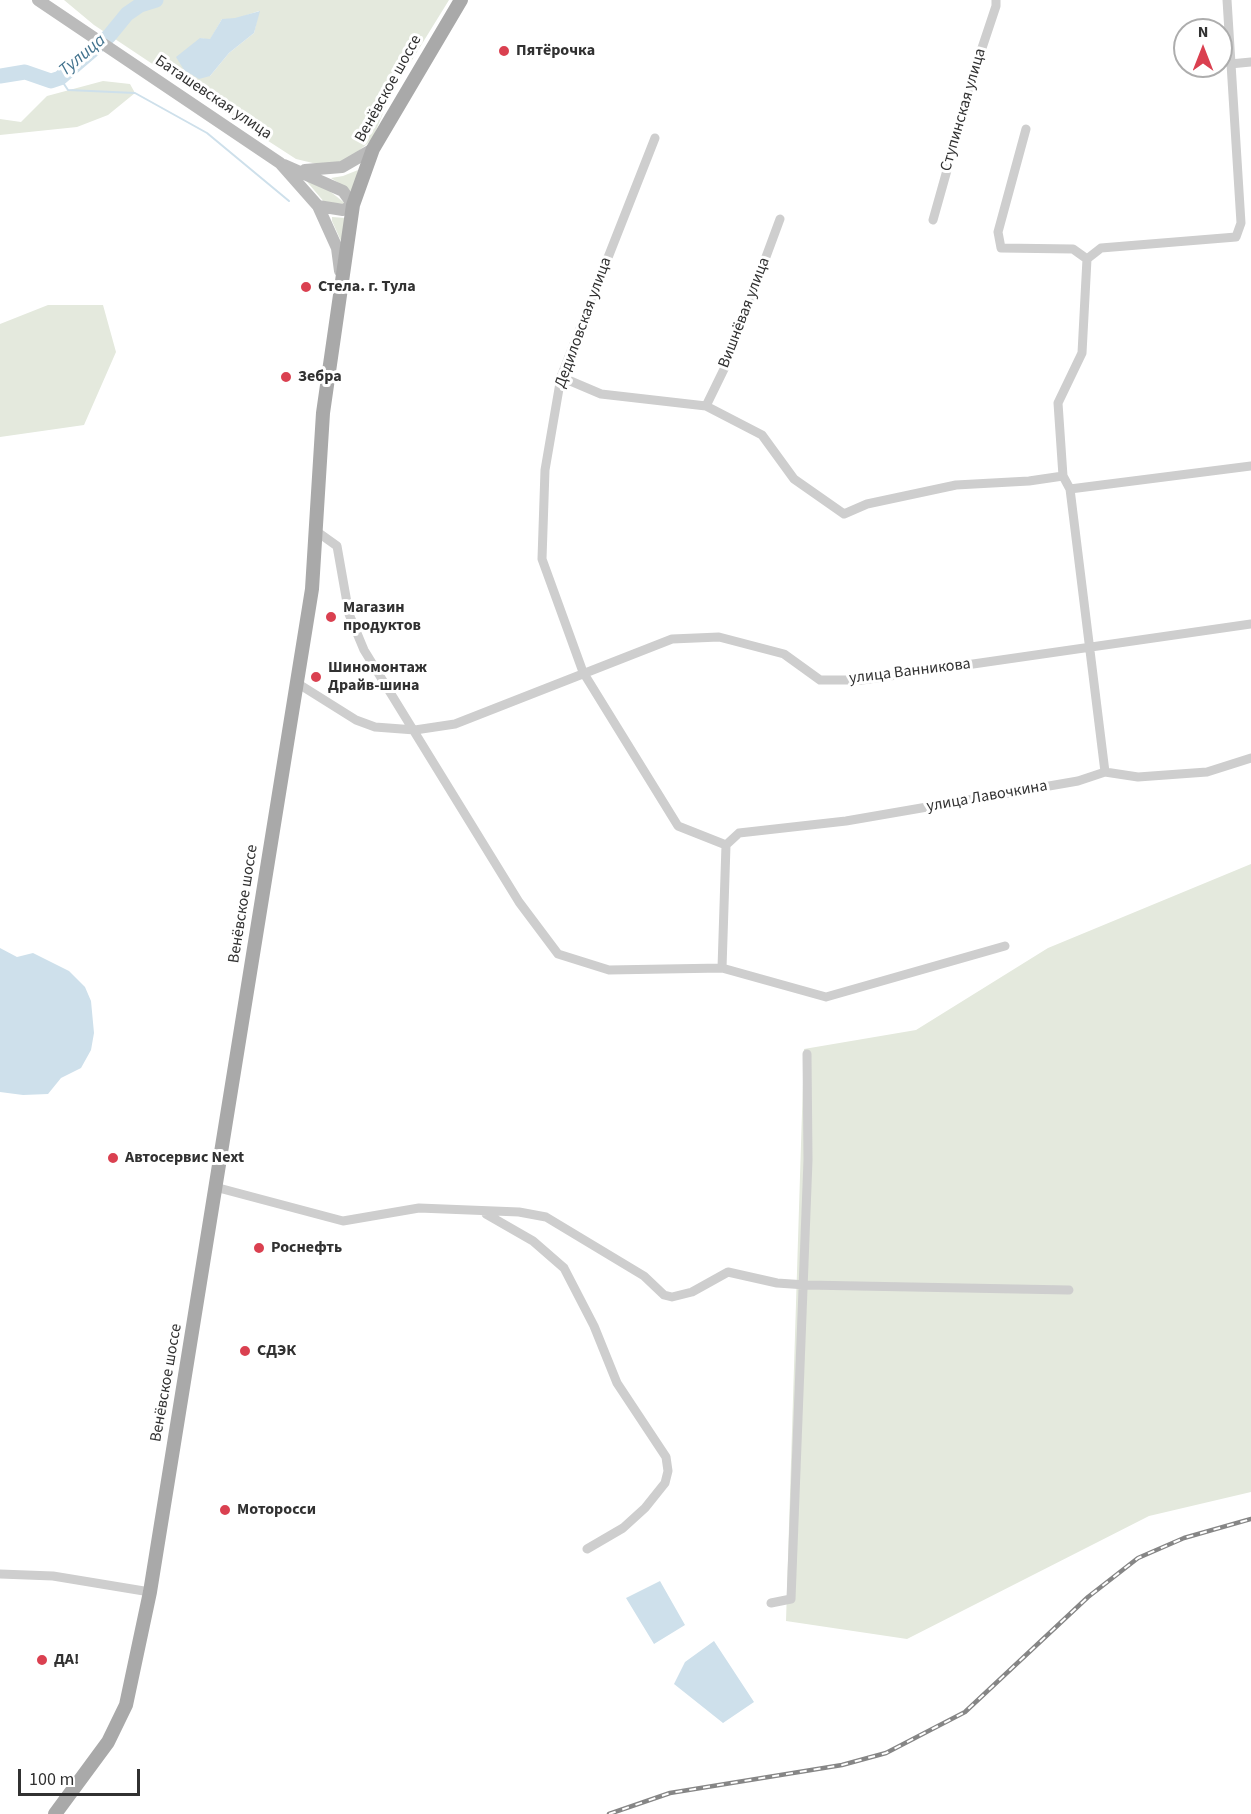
<!DOCTYPE html>
<meta charset="utf-8">
<style>
body{margin:0}
#map{position:relative;width:1251px;height:1814px;overflow:hidden;background:#fff;font-family:"Source Sans 3",sans-serif}
canvas{display:block}
.north{position:absolute;left:1173px;top:18px;width:60px;height:60px;box-sizing:border-box;background:#fff;border:2px solid #adadad;border-radius:50%;rotate:0deg;font-size:16px;font-weight:700;line-height:24px;text-align:center;color:#313131}
.north::after{content:'';display:block;margin:auto;width:21px;height:27px;background:#da4050;clip-path:polygon(50% 0,100% 100%,50% 72%,0 100%)}
.scale{position:absolute;left:18px;top:1769px;width:122px;height:27px;box-sizing:border-box;border:3px solid #313131;border-top:0;padding-left:8px;font-size:18px;line-height:21px;white-space:nowrap;color:#313131;-webkit-text-stroke:4px #fff;paint-order:stroke}
</style>
<div id="map">
<canvas width="1251" height="1814"></canvas>
<div class="north">N</div>
<div class="scale">100 m</div>
</div>
<script>
const context = document.querySelector('canvas').getContext('2d');
context.lineJoin = 'round';
function fillPath(path, color) { context.fillStyle = color; context.fill(path, 'evenodd'); }
const poly = rows => new Path2D(rows.map(r => 'M' + r).join(''));
function strokePath(path, color, width, dash) { context.strokeStyle = color; context.lineWidth = width; context.lineCap = dash ? 'butt' : 'round'; context.setLineDash(dash || []); context.stroke(path); }
function drawText(font, color, halo, rows, align = 'center') {
  context.font = font + ' "Source Sans 3",sans-serif'; context.lineWidth = 6; context.setLineDash([]); context.textBaseline = 'middle'; context.strokeStyle = halo; context.fillStyle = color; for (const [text, x, y, turn = 0] of rows) {
    context.save(); context.translate(x, y); context.rotate((+turn || 0) * Math.PI / 180); context.textAlign = isNaN(turn) ? turn : align; if (halo) context.strokeText(text, 0, 0); context.fillText(text, 0, 0); context.restore();
  }
}
const green = poly([
 [64,0,449,0,391,94,372,140,351,157,337,163,317,164,296,159,259,135,94,25],
 [259,11,254,33,229,53,210,76,200,38,210,40,222,19,235,19],
 [103,81,130,84,135,93,108,115,77,127,0,135,0,119,21,122,47,96],
 [358,170,355,185,351,191,331,178,343,176],
 [303,177,322,185,346,204,325,203],
 [332,217,346,218,341,241,332,221],
 [48,305,103,305,116,352,84,425,0,437,0,324],
 [1251,864,1251,1492,1149,1516,907,1639,786,1621,804,1049,916,1030,1048,948]
]);
const water = poly([
 [260,11,254,33,229,53,210,76,199,79,184,70,176,57,200,38,210,39,222,19,235,18],
 [0,948,17,957,33,953,69,971,85,987,91,1001,94,1033,91,1050,81,1068,61,1078,48,1094,23,1095,0,1092],
 [660,1581,685,1625,654,1644,626,1598],
 [714,1641,754,1702,723,1723,674,1684,685,1662]
]);
const stream = poly([
 [60,78,68,90,135,93,207,133,289,201]
]);
const river = poly([
 [0,76,25,72,51,81,60,78,109,36,127,14,140,5,156,0]
]);
const street = poly([
 [1230,64,1251,62],
 [1026,129,998,232,1001,248,1073,249,1087,259],
 [655,138,561,377,545,470,542,559,583,672,678,826,726,845],
 [933,220,978,60,996,6,996,0],
 [561,377,601,394,706,406,762,435,794,479,844,514,867,504,956,485,1029,481,1063,476],
 [706,406,726,365,780,219],
 [1070,489,1251,466],
 [316,531,337,546,349,614,364,650,519,902,558,954,609,970,722,968,726,845],
 [297,683,356,720,375,727,415,730,455,724,672,639,719,637,784,654,820,680,862,680,1251,624],
 [1105,772,1070,489,1063,476,1058,403,1082,353,1087,259,1101,248,1236,237,1241,223,1227,0],
 [726,845,739,833,846,821,1078,781,1105,772,1138,777,1207,772,1251,758],
 [722,968,826,997,1005,946],
 [215,1187,343,1221,419,1208,519,1212,546,1217,644,1276,664,1295,672,1297,692,1292,728,1272,777,1283,806,1285,1069,1290],
 [486,1214,533,1241,564,1268,594,1326,617,1383,666,1457,668,1471,665,1483,645,1508,623,1528,587,1549],
 [0,1574,53,1576,150,1592],
 [771,1603,791,1599,808,1160,807,1054]
]);
const secondary = poly([
 [38,0,280,163,318,206,337,248,340,271],
 [284,165,343,191,353,205,343,210,318,206],
 [305,170,342,167,373,149]
]);
const primary = poly([
 [55,1814,108,1742,126,1705,150,1592,312,589,323,413,353,205,373,149,461,0]
]);
const rail = poly([
 [609,1814,670,1793,842,1765,886,1753,965,1712,1088,1597,1138,1558,1184,1538,1251,1519]
]);
const markers = [
 [504,51,6,"#da4050"],
 [306,287,6,"#da4050"],
 [286,377,6,"#da4050"],
 [331,617,6,"#da4050"],
 [316,677,6,"#da4050"],
 [113,1158,6,"#da4050"],
 [259,1248,6,"#da4050"],
 [245,1351,6,"#da4050"],
 [225,1510,6,"#da4050"],
 [42,1660,6,"#da4050"]
];
const poiNames = [
 ["Пятёрочка",516,51],
 ["Стела. г. Тула",318,287],
 ["Зебра",298,377],
 ["Магазин",343,608],
 ["продуктов",343,626],
 ["Шиномонтаж",328,668],
 ["Драйв-шина",328,686],
 ["Автосервис Next",125,1158],
 ["Роснефть",271,1248],
 ["СДЭК",257,1351],
 ["Моторосси",237,1510],
 ["ДА!",54,1660]
];
const streetNames = [
 ["Венёвское шоссе",389,89,-61],
 ["Баташевская улица",213,98,34],
 ["Ступинская улица",964,110,-74],
 ["Вишнёвая улица",745,313,-69],
 ["Дедиловская улица",584,323,-70],
 ["улица Ванникова",910,672,-7],
 ["улица Лавочкина",987,797,-10],
 ["Венёвское шоссе",244,904,-81],
 ["Венёвское шоссе",167,1383,-80]
];
const waterNames = [
 ["Тулица",83,56,-40]
];
fillPath(green, '#e4e9dd');
fillPath(water, '#cee0eb');
strokePath(stream, '#cee0eb', 2);
strokePath(river, '#cee0eb', 15);
strokePath(street, '#cecece', 9);
strokePath(secondary, '#bbb', 12);
strokePath(primary, '#a9a9a9', 14);
strokePath(rail, '#868686', 4.5);
strokePath(rail, '#fff', 2, [7]);
for (const [x, y, r, color] of markers) { const dot = new Path2D(); dot.arc(x, y, r, 0, 2 * Math.PI); context.fillStyle = color; context.fill(dot); strokePath(dot, '#fff', 2); }
drawText('bold 16px', '#313131', '#fff', poiNames, 'left');
drawText('16px', '#313131', '#fff', streetNames);
drawText('italic 18px', '#43738e', '#fff', waterNames);
</script>
